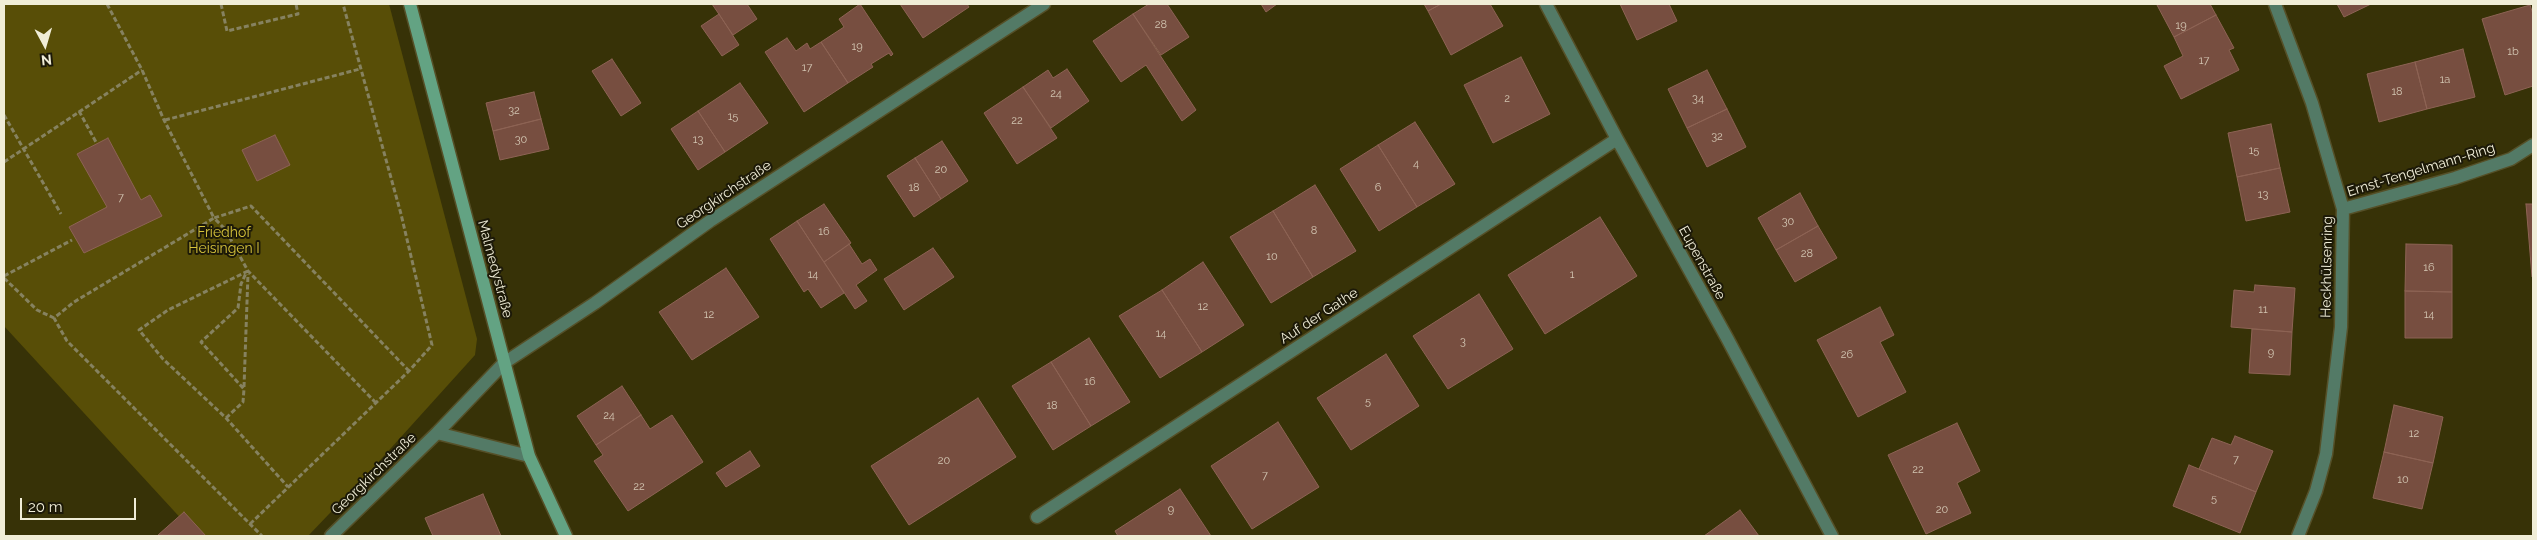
<!DOCTYPE html>
<meta charset="utf-8">
<style>
body{margin:0}
#map{position:relative;width:2537px;height:540px;overflow:hidden;background:#373207;font-family:Raleway,sans-serif}
canvas{display:block}
.frame{position:absolute;inset:0;border:5px solid #f0edd7;pointer-events:none}
.north{position:absolute;left:20px;top:20px;width:50px;height:50px;-webkit-text-stroke:4px #1c1908;paint-order:stroke;rotate:174deg;font-size:14px;font-weight:700;line-height:20px;text-align:center;color:#f0edd7}
.north::after{content:'';display:block;margin:auto;width:18px;height:22px;background:#f0edd7;clip-path:polygon(50% 0,100% 100%,50% 72%,0 100%)}
.scale{position:absolute;left:20px;top:498px;width:116px;height:22px;box-sizing:border-box;border:2px solid #f0edd7;border-top:0;padding-left:6px;font-size:15px;line-height:18px;white-space:nowrap;color:#f0edd7;-webkit-text-stroke:4px #1c1908;paint-order:stroke}
</style>
<div id="map">
<canvas width="2537" height="540"></canvas>
<div class="frame"></div>
<div class="north">N</div>
<div class="scale">20 m</div>
</div>
<script>
const context = document.querySelector('canvas').getContext('2d');
context.lineJoin = 'round';
function fillPath(path, color) { context.fillStyle = color; context.fill(path, 'evenodd'); }
const poly = rows => new Path2D(rows.map(r => 'M' + r).join(''));
function strokePath(path, color, width, dash) { context.strokeStyle = color; context.lineWidth = width; context.lineCap = dash ? 'butt' : 'round'; context.setLineDash(dash || []); context.stroke(path); }
function drawText(font, color, halo, rows, align = 'center') {
  context.font = font + ' Raleway,sans-serif'; context.lineWidth = 4; context.setLineDash([]); context.textBaseline = 'middle'; context.strokeStyle = halo; context.fillStyle = color; for (const [text, x, y, turn = 0] of rows) {
    context.save(); context.translate(x, y); context.rotate((+turn || 0) * Math.PI / 180); context.textAlign = isNaN(turn) ? turn : align; if (halo) context.strokeText(text, 0, 0); context.fillText(text, 0, 0); context.restore();
  }
}
const green = poly([
 [4,4,389,4,477,339,475,355,373,468,308,536,197,536,4,326]
]);
const building = poly([
 [712,4,747,4,757,19,733,35,712,4],
 [860,4,893,54,891,56,889,53,871,64,873,67,848,83,821,42,844,27,839,19,860,4],
 [900,4,967,4,969,7,923,38,900,4],
 [1149,4,1167,4,1189,37,1161,55,1133,14,1149,4],
 [1261,4,1277,4,1266,12,1261,4],
 [1424,4,1441,4,1428,11,1424,4],
 [1441,4,1490,4,1503,26,1451,55,1428,11,1441,4],
 [1620,4,1669,4,1677,21,1637,40,1620,4],
 [2160,4,2210,4,2216,15,2174,37,2157,5,2160,4],
 [2337,4,2371,4,2344,17,2337,4],
 [2530,5,2533,14,2533,86,2505,95,2482,19,2530,5],
 [719,14,739,45,722,56,701,26,719,14],
 [1133,14,1196,110,1182,121,1146,65,1121,82,1093,41,1133,14],
 [2216,15,2234,48,2229,50,2239,70,2181,99,2164,66,2183,56,2174,37,2216,15],
 [787,38,796,51,807,43,810,49,821,42,848,83,804,112,765,52,787,38],
 [2463,49,2475,97,2427,109,2415,62,2463,49],
 [1521,57,1550,114,1493,143,1464,85,1521,57],
 [612,59,641,103,621,116,592,71,612,59],
 [2415,62,2427,109,2379,122,2367,74,2415,62],
 [1067,69,1089,101,1051,128,1023,87,1048,70,1053,78,1067,69],
 [1707,70,1727,109,1687,128,1668,89,1707,70],
 [740,83,768,123,725,152,698,111,740,83],
 [1023,87,1057,138,1017,164,984,113,1023,87],
 [534,92,541,119,493,131,486,103,534,92],
 [1727,109,1746,147,1707,167,1687,128,1727,109],
 [698,111,725,152,698,170,671,129,698,111],
 [541,119,549,149,500,160,493,131,541,119],
 [1415,122,1455,184,1417,207,1378,145,1415,122],
 [2271,124,2280,168,2237,177,2228,133,2271,124],
 [275,135,290,165,257,181,242,150,275,135],
 [108,138,141,200,150,195,162,216,84,253,69,227,107,207,77,154,108,138],
 [942,141,968,181,941,199,915,158,942,141],
 [1378,145,1417,207,1379,231,1340,169,1378,145],
 [915,158,941,199,914,217,887,176,915,158],
 [2280,168,2290,212,2246,221,2237,177,2280,168],
 [1315,185,1356,251,1313,277,1273,211,1315,185],
 [1800,193,1818,226,1776,250,1758,218,1800,193],
 [824,204,851,243,824,262,797,221,824,204],
 [2526,204,2533,204,2533,277,2532,277,2526,204],
 [1273,211,1313,277,1271,303,1230,237,1273,211],
 [1600,217,1637,276,1545,334,1508,275,1600,217],
 [797,221,844,293,821,308,808,289,804,292,770,239,797,221],
 [1818,226,1837,258,1795,282,1776,250,1818,226],
 [849,244,862,264,870,259,877,270,856,285,867,301,855,309,824,262,849,244],
 [2406,244,2452,245,2452,292,2405,291,2406,244],
 [933,248,954,277,904,310,884,279,933,248],
 [1203,262,1244,325,1202,352,1162,290,1203,262],
 [726,268,759,317,692,360,659,312,726,268],
 [2255,285,2295,288,2292,332,2231,327,2234,290,2254,292,2255,285],
 [1162,290,1202,352,1160,378,1119,316,1162,290],
 [2405,291,2452,292,2452,338,2405,338,2405,291],
 [1479,294,1513,349,1448,389,1413,336,1479,294],
 [1880,307,1894,335,1880,342,1906,392,1858,417,1817,340,1880,307],
 [2252,329,2292,332,2290,375,2249,373,2252,329],
 [1089,338,1130,402,1091,426,1051,362,1089,338],
 [1386,354,1419,406,1351,450,1317,398,1386,354],
 [1051,362,1091,426,1053,450,1012,386,1051,362],
 [622,386,641,415,596,445,577,416,622,386],
 [978,398,1016,457,909,525,871,466,978,398],
 [2394,405,2443,417,2433,463,2384,452,2394,405],
 [641,415,650,429,672,415,703,462,628,511,594,461,603,455,596,445,641,415],
 [1278,422,1319,487,1252,529,1211,466,1278,422],
 [1957,423,1980,471,1957,483,1971,513,1926,534,1888,455,1957,423],
 [2235,436,2273,451,2256,492,2199,469,2212,438,2231,445,2235,436],
 [750,451,760,466,726,487,716,473,750,451],
 [2384,452,2433,463,2422,509,2373,498,2384,452],
 [2189,465,2256,492,2240,533,2173,506,2189,465],
 [1180,489,1211,536,1118,536,1115,531,1180,489],
 [483,494,501,536,433,536,425,518,483,494],
 [1740,510,1759,536,1704,536,1740,510],
 [184,512,206,536,158,535,184,512]
]);
const path = poly([
 [107,4,142,70,164,120,214,218,74,302,54,318,67,341,262,536],
 [221,4,227,31,298,14,296,4],
 [79,111,97,144],
 [4,115,61,214],
 [165,120,360,69],
 [4,162,142,70],
 [248,271,168,310,139,330,163,359,226,418,288,487],
 [4,276,72,240],
 [4,278,37,310,54,318],
 [244,387,248,274],
 [376,403,248,271,225,229,214,218,251,206,409,371],
 [226,418,243,402,244,389,201,342,238,308,241,284,247,271],
 [250,524,409,371,432,345,401,214,343,4]
]);
const street = poly([
 [1546,4,1617,139,1727,338,1832,536],
 [2275,4,2312,103,2343,209,2341,327,2326,454,2316,491,2298,536],
 [2343,209,2455,178,2511,159,2533,145],
 [437,433,529,456],
 [1037,517,1617,139],
 [331,536,437,433,504,363,595,303,710,221,1044,4]
]);
const secondary = poly([
 [410,4,529,456,566,536]
]);
const numberNames = [
 ["28",1161,25],
 ["19",2181,26],
 ["19",857,47],
 ["1b",2513,52],
 ["17",2204,61],
 ["17",807,68],
 ["1a",2445,80],
 ["18",2397,92],
 ["24",1056,94],
 ["2",1507,99],
 ["34",1698,99],
 ["32",514,111],
 ["15",733,117],
 ["22",1017,121],
 ["32",1717,137],
 ["30",521,140],
 ["13",698,140],
 ["15",2254,151],
 ["4",1416,164],
 ["20",941,170],
 ["18",914,188],
 ["6",1378,188],
 ["13",2263,195],
 ["7",121,198],
 ["30",1788,222],
 ["8",1314,231],
 ["16",824,232],
 ["28",1807,254],
 ["10",1272,257],
 ["16",2429,268],
 ["14",813,275],
 ["1",1572,275],
 ["12",1203,307],
 ["11",2263,310],
 ["12",709,315],
 ["14",2429,315],
 ["14",1161,334],
 ["3",1463,342],
 ["9",2271,353],
 ["26",1847,355],
 ["16",1090,382],
 ["5",1368,402],
 ["18",1052,406],
 ["24",609,416],
 ["12",2414,434],
 ["7",2236,460],
 ["20",944,461],
 ["22",1918,470],
 ["7",1265,476],
 ["10",2403,480],
 ["22",639,487],
 ["5",2214,499],
 ["9",1171,510],
 ["20",1942,510]
];
const streetNames = [
 ["Ernst-Tengelmann-Ring",2421,170,-17],
 ["Georgkirchstraße",724,195,-34],
 ["Eupenstraße",1702,263,61],
 ["Heckhülsenring",2327,267,-89],
 ["Malmedystraße",495,269,75],
 ["Auf der Gathe",1319,316,-33],
 ["Georgkirchstraße",374,474,-44]
];
const parkNames = [
 ["Friedhof",224,233],
 ["Heisingen I",224,249]
];
fillPath(green, '#584e07');
fillPath(building, '#774e40');
strokePath(building, '#8d6354', 1);
strokePath(street, '#555028', 15);
strokePath(secondary, '#555028', 15);
strokePath(path, '#868260', 3, [5, 2.5]);
strokePath(street, '#537a66', 12);
strokePath(secondary, '#63a383', 12);
drawText('11px', '#d2c5b1', null, numberNames);
drawText('14px', '#f0edd7', '#1c1908', streetNames);
drawText('14px', '#d6c33b', '#1c1908', parkNames);
</script>
